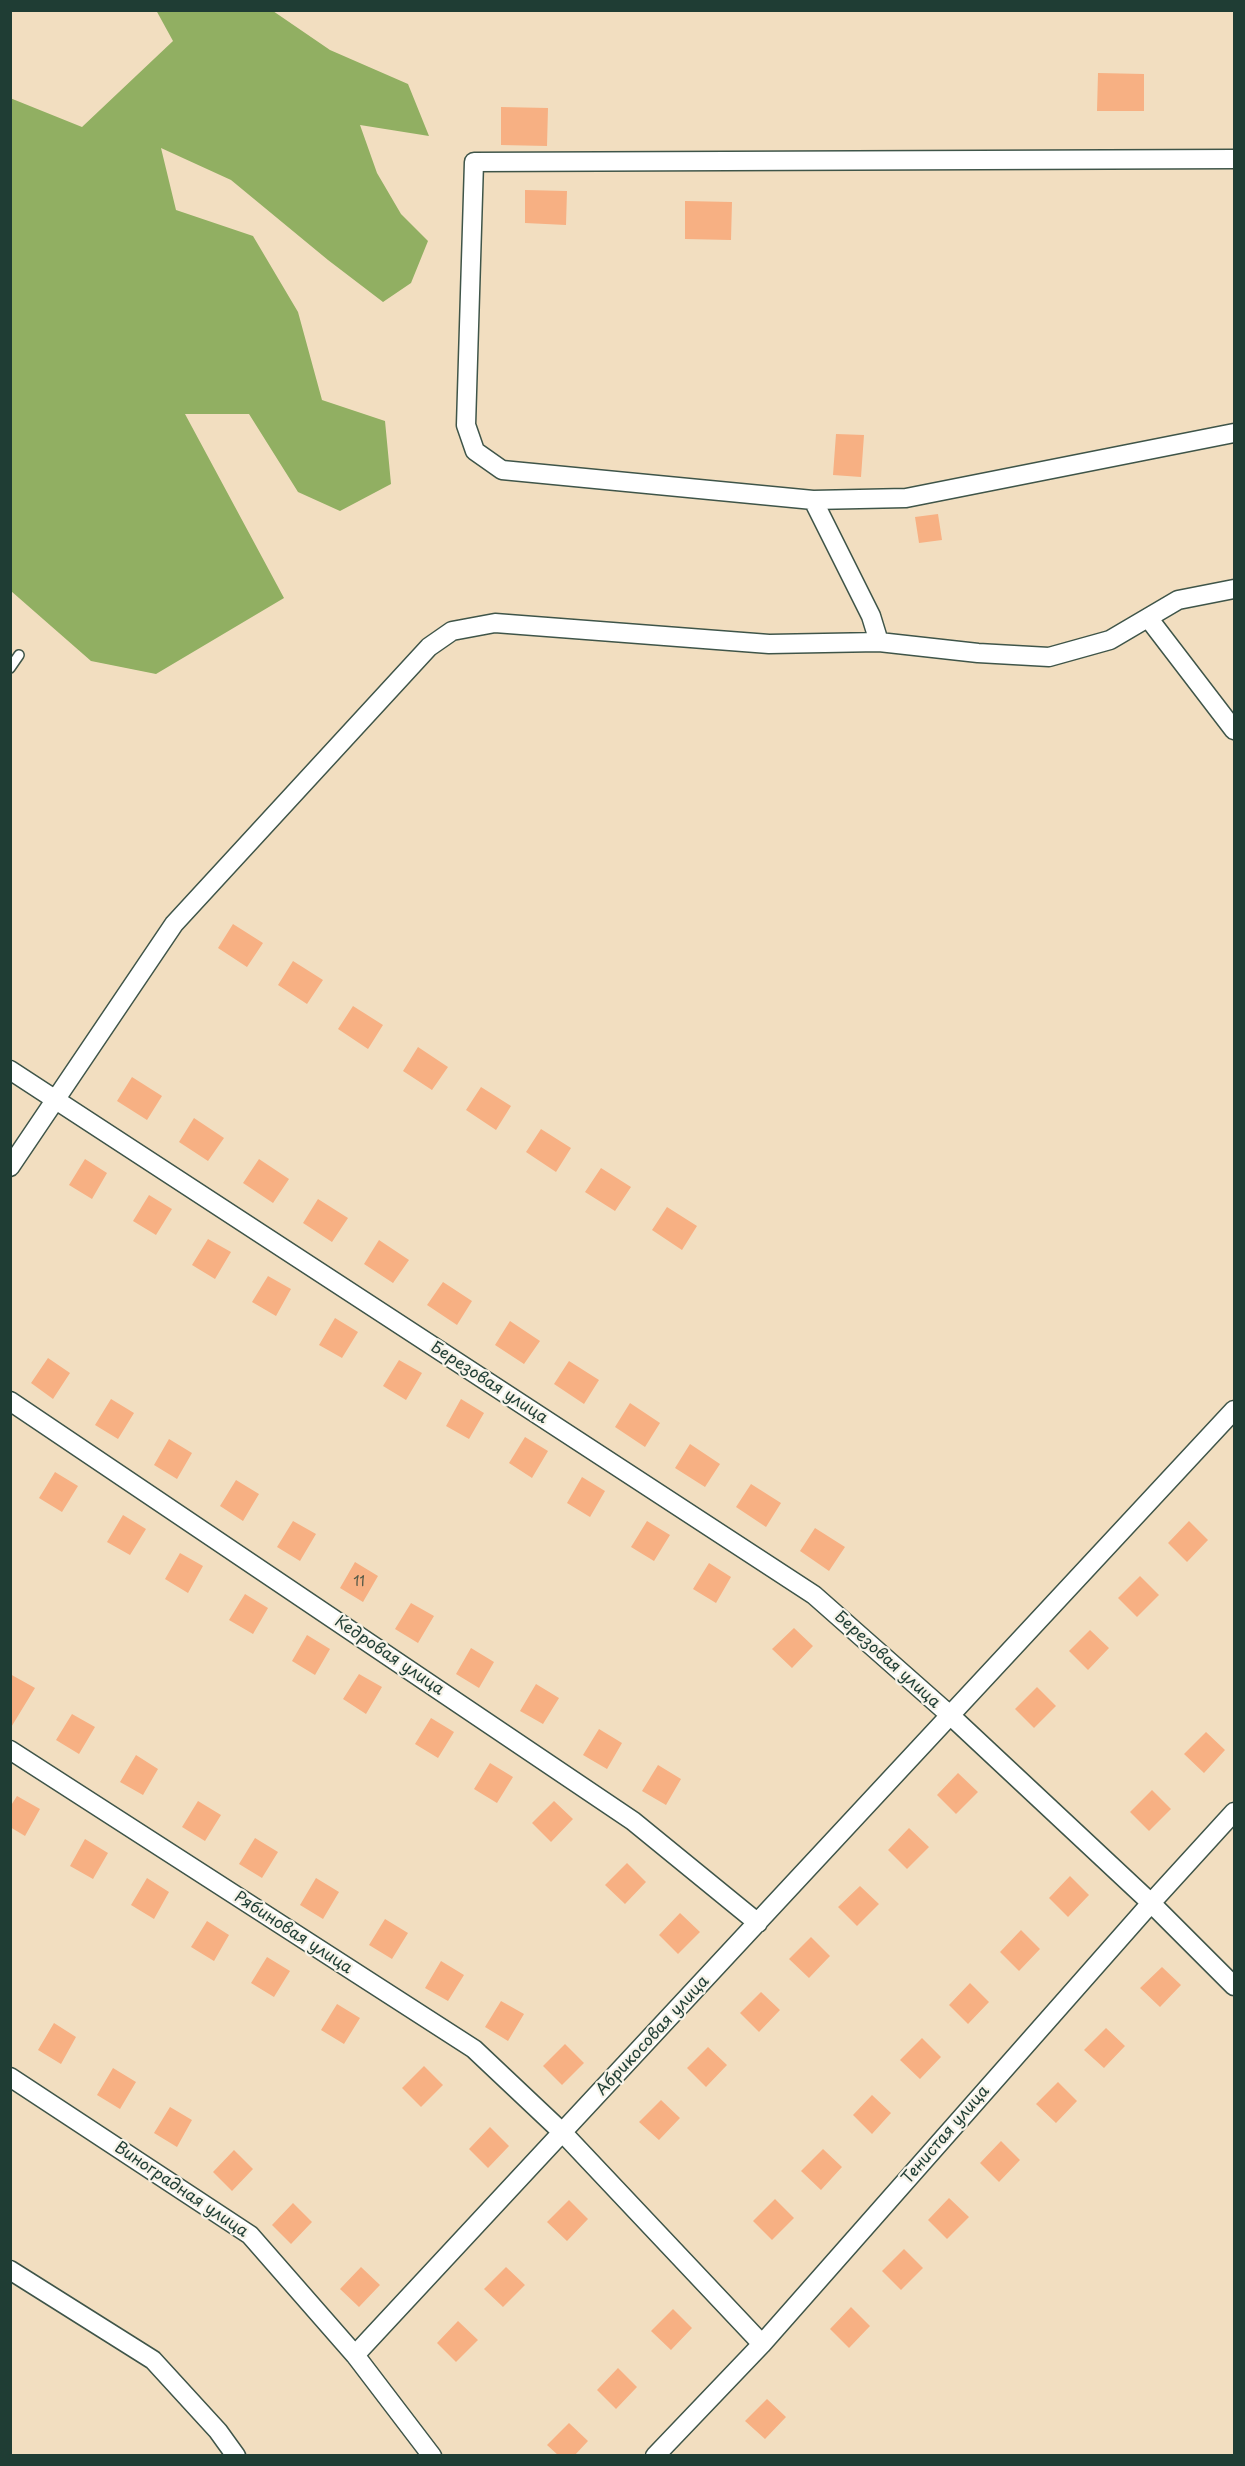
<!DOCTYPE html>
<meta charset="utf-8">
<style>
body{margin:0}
#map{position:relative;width:1245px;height:2466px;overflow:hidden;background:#f2dec0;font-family:"Playpen Sans",sans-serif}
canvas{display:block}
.frame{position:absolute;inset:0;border:12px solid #1f3d34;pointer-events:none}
</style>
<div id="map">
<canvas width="1245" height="2466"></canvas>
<div class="frame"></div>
</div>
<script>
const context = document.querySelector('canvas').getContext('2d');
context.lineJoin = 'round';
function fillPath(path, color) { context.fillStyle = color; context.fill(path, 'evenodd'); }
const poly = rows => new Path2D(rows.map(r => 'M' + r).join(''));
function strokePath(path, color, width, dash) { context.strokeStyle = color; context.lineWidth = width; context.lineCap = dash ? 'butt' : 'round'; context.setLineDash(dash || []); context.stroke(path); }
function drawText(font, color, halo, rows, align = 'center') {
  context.font = font + ' "Playpen Sans",sans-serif'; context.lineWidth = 4.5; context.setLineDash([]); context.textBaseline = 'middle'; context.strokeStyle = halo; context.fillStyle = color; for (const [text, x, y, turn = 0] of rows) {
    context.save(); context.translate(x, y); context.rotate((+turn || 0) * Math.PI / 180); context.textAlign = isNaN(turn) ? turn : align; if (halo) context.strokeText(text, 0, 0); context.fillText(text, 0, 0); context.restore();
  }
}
const forest = poly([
 [156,10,273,11,330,50,408,84,429,136,360,125,377,173,401,214,428,241,411,283,383,302,328,260,231,180,161,148,176,210,253,236,298,312,322,400,385,421,391,484,340,511,298,492,249,414,185,414,284,598,156,674,91,661,11,591,10,98,82,127,173,41]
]);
const building = poly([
 [1098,73,1144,74,1144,111,1097,111],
 [501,107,548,108,547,146,501,145],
 [525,190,567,191,566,225,525,223],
 [685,201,732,202,731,240,685,239],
 [836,434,864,435,861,477,833,475],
 [938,514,942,540,919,543,915,517],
 [233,924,263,943,247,967,218,948],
 [293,961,323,980,307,1004,278,985],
 [353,1006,383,1025,368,1049,338,1029],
 [418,1047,448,1067,432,1090,403,1071],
 [132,1077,162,1096,147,1120,117,1101],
 [481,1087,511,1106,496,1130,466,1110],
 [194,1118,224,1138,208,1161,179,1142],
 [541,1129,571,1148,556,1172,526,1152],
 [85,1159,107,1173,92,1199,69,1185],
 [259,1159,289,1179,273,1203,243,1183],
 [601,1168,631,1187,615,1211,585,1192],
 [149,1195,172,1209,156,1235,133,1221],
 [318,1199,348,1218,332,1242,303,1223],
 [667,1207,697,1226,682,1250,652,1230],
 [208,1239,231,1252,215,1279,192,1265],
 [379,1240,409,1260,393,1283,364,1264],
 [268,1276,291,1289,276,1316,252,1302],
 [443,1282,472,1301,457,1325,427,1305],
 [335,1318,358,1332,342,1358,319,1345],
 [510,1321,540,1341,524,1364,495,1345],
 [48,1358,70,1373,53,1399,31,1383],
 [399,1360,422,1373,406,1400,383,1386],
 [569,1361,599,1380,584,1404,554,1384],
 [111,1399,134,1413,118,1439,95,1425],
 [461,1399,484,1413,469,1439,446,1426],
 [630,1403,660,1423,645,1447,615,1427],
 [525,1437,548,1451,532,1478,509,1463],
 [169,1439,192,1453,177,1479,154,1465],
 [690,1444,720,1464,705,1487,675,1468],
 [55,1472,78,1486,62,1512,39,1498],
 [582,1477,605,1491,590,1517,567,1503],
 [236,1480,259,1494,243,1521,220,1506],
 [751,1484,781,1503,766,1527,736,1507],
 [123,1515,146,1529,130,1555,107,1542],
 [293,1521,316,1534,300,1561,277,1547],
 [647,1521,670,1535,654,1561,631,1547],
 [1189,1521,1208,1540,1187,1562,1168,1543],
 [815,1528,845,1547,829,1571,800,1551],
 [180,1553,203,1566,188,1593,165,1579],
 [355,1562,378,1576,363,1602,340,1588],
 [709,1563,731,1577,716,1603,693,1589],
 [1140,1576,1159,1595,1137,1617,1118,1598],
 [245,1594,268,1608,253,1634,229,1620],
 [411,1603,434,1616,418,1643,395,1629],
 [794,1628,813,1646,792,1668,772,1649],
 [1090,1630,1109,1648,1088,1670,1069,1651],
 [307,1635,330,1649,315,1675,292,1661],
 [471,1648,494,1662,479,1688,456,1674],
 [10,1674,35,1688,10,1729],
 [359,1674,382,1687,366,1714,343,1699],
 [536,1684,559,1698,543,1724,520,1711],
 [1037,1687,1056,1706,1034,1728,1015,1709],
 [72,1714,95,1727,79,1754,56,1740],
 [431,1718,454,1732,438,1758,415,1744],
 [599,1729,622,1743,607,1769,583,1755],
 [1206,1732,1225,1750,1204,1773,1184,1754],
 [136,1755,158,1769,143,1795,120,1782],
 [490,1763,513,1777,497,1803,474,1789],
 [658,1765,681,1779,666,1805,642,1791],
 [958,1773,978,1792,956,1814,937,1795],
 [1152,1790,1171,1809,1149,1831,1130,1812],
 [17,1796,40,1809,25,1836,10,1827,10,1807],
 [198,1801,221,1815,205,1841,182,1827],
 [554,1801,573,1819,551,1842,532,1823],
 [909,1828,929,1847,907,1869,888,1850],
 [255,1838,278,1852,262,1878,239,1864],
 [85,1839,108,1853,93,1879,70,1866],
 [627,1863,646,1882,625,1904,605,1885],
 [1070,1876,1089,1895,1068,1917,1049,1898],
 [147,1878,169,1892,154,1919,131,1905],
 [316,1878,339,1892,323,1919,300,1905],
 [860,1886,879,1904,857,1926,838,1907],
 [680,1913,700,1932,678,1954,659,1935],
 [385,1919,408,1933,392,1959,369,1945],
 [207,1921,229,1935,214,1961,191,1947],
 [1021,1930,1040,1949,1019,1971,1000,1952],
 [811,1937,830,1956,809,1978,789,1959],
 [267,1957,290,1971,274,1997,251,1983],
 [441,1961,464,1975,448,2001,425,1988],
 [1162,1967,1181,1985,1160,2007,1140,1988],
 [970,1983,989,2002,968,2024,949,2005],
 [761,1992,780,2010,759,2032,740,2013],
 [501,2001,524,2014,508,2041,485,2027],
 [337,2004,360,2018,344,2044,321,2030],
 [54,2023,76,2037,61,2064,38,2050],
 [1106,2028,1125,2046,1104,2068,1084,2050],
 [922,2038,941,2057,920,2079,900,2060],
 [565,2044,584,2063,562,2085,543,2066],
 [708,2047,727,2065,706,2087,687,2068],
 [424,2066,443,2085,421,2107,402,2088],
 [113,2068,136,2082,120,2109,97,2095],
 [1058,2082,1077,2101,1056,2123,1036,2104],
 [872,2095,891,2113,872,2134,853,2115],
 [661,2100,680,2118,659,2140,639,2122],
 [170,2107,192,2120,177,2147,154,2133],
 [490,2127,509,2146,488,2168,469,2149],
 [1001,2141,1020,2160,999,2182,980,2163],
 [823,2149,842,2167,821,2190,801,2171],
 [234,2150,253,2169,232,2191,213,2172],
 [949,2198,969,2217,947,2239,928,2220],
 [775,2199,794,2218,772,2240,753,2221],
 [569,2200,588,2219,567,2241,547,2222],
 [293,2203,312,2222,291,2244,272,2225],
 [904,2249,923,2268,901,2290,882,2271],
 [361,2267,380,2285,359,2307,340,2289],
 [506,2267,525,2285,503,2307,484,2289],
 [851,2307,870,2326,849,2348,830,2329],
 [673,2309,692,2328,671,2350,651,2331],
 [458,2321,478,2340,456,2362,437,2343],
 [618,2368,637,2387,616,2409,597,2390],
 [767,2399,786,2417,765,2439,745,2421],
 [569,2423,588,2441,574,2456,559,2456,547,2445]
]);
const service = poly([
 [10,668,19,655]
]);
const minor = poly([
 [1234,159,474,162,466,425,475,451,502,470,813,500,906,498,1234,433],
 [813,500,871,616,879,642],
 [1149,619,1234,730],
 [10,1070,814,1595,951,1716,1151,1903,1234,1986],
 [10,1167,174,924,429,647,452,631,495,623,769,644,879,642,978,653,1049,657,1110,640,1178,600,1234,589],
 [10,1401,633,1821,758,1923],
 [10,1750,474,2049,563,2133,762,2344],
 [10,2077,250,2235,355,2355,432,2456],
 [10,2270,153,2360,218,2431,236,2456],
 [355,2355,1234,1410],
 [655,2456,762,2344,1151,1903,1234,1812]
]);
const numberNames = [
 ["11",359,1582]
];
const streetNames = [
 ["Березовая улица",489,1383,33],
 ["Кедровая улица",389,1656,34],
 ["Березовая улица",887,1660,42],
 ["Рябиновая улица",293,1933,33],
 ["Абрикосовая улица",653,2036,-47],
 ["Тенистая улица",946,2135,-49],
 ["Виноградная улица",181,2190,34]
];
fillPath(forest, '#91af62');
fillPath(building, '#f7b083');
strokePath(service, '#3f5549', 12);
strokePath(minor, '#3f5549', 21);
strokePath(service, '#fff', 9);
strokePath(minor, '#fff', 18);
drawText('14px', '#555a48', null, numberNames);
drawText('16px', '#1f3d34', '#f7f3e8', streetNames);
</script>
